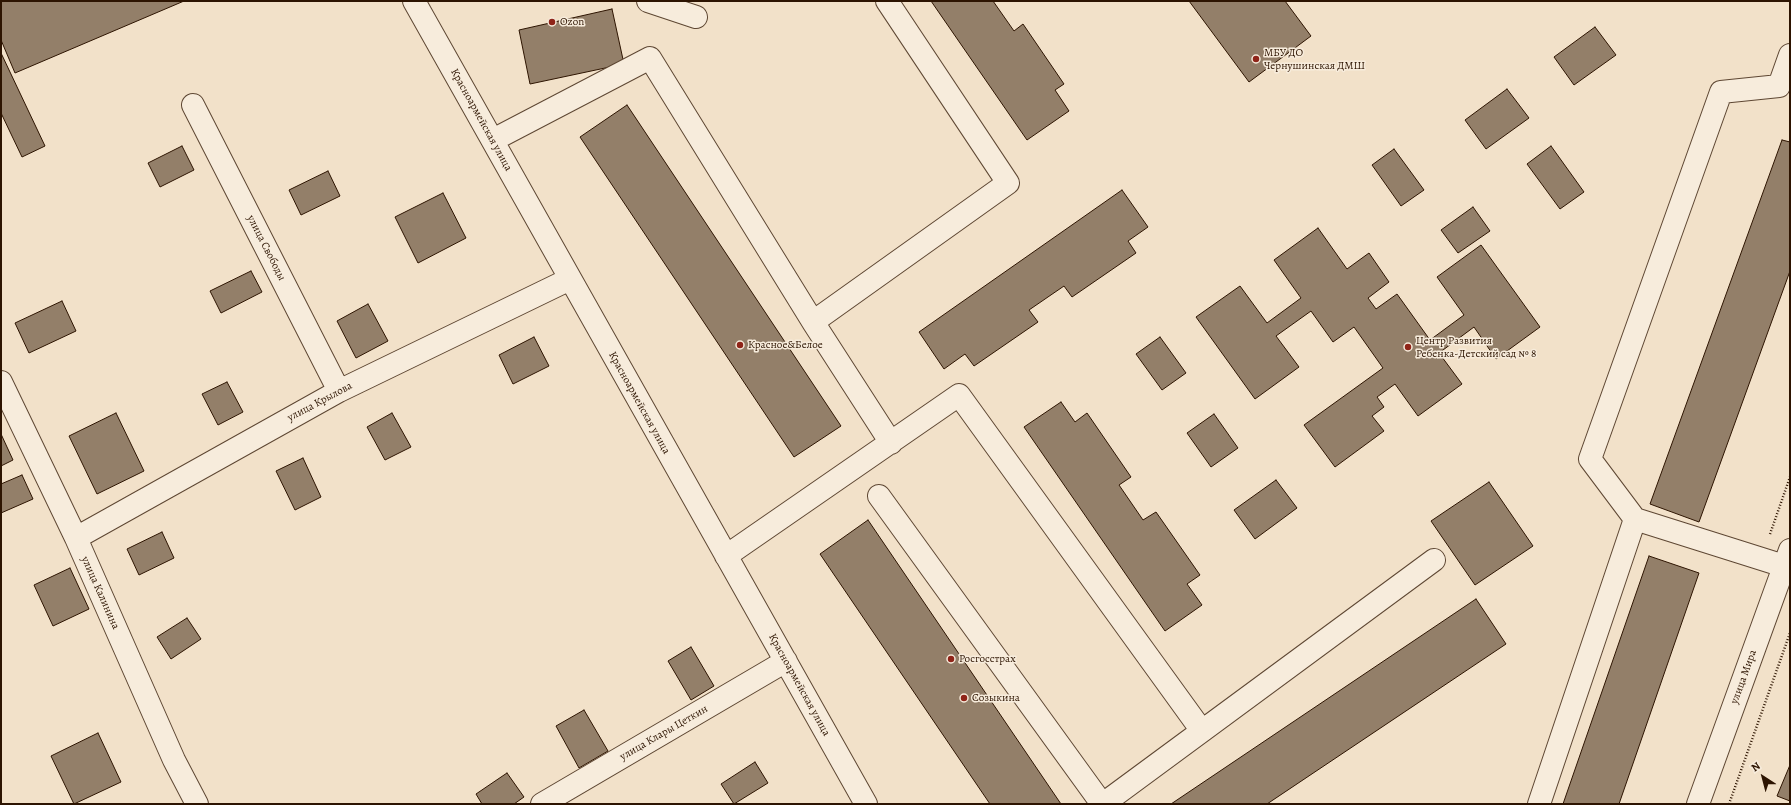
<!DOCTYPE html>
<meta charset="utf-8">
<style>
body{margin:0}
#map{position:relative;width:1791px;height:805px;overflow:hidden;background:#f2e1c9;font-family:Alegreya,serif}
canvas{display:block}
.frame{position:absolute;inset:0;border:2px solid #2d1401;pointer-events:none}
.north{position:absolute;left:1743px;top:757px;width:40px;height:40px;-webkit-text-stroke:3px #f7ecdc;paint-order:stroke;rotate:324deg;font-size:11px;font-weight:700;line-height:16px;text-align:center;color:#2d1401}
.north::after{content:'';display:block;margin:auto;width:14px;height:18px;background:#2d1401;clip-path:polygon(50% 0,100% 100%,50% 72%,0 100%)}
</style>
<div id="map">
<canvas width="1791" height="805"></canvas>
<div class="frame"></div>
<div class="north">N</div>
</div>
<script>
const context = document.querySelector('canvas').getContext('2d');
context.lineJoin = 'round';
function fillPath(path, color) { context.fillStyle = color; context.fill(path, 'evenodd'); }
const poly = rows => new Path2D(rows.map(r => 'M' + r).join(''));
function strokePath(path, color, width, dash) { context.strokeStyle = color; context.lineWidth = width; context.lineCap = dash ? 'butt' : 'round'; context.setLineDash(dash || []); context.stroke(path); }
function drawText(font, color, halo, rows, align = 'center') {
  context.font = font + ' Alegreya,serif'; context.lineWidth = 3; context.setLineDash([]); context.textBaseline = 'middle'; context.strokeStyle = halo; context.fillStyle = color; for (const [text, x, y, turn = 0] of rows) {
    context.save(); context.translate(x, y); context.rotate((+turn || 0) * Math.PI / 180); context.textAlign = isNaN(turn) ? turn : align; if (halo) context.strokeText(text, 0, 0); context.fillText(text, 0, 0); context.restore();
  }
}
const building = poly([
 [1,1,184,1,15,73,1,40,1,1],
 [931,1,993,1,1014,31,1023,24,1064,84,1055,90,1069,111,1027,140,931,1],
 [1189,1,1285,1,1311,36,1249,82,1189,1],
 [612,9,624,64,530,84,519,30,612,9],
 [1595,27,1616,55,1574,85,1554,57,1595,27],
 [1,53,45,146,22,157,1,113,1,53],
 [1507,89,1529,118,1486,149,1465,120,1507,89],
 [627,105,841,426,794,457,580,137,627,105],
 [1782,140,1790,142,1790,271,1699,522,1650,504,1782,140],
 [182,146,194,170,160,187,148,163,182,146],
 [1551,146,1584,192,1560,209,1527,164,1551,146],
 [1394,149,1424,190,1401,206,1372,165,1394,149],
 [328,171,340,196,301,215,289,190,328,171],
 [1122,190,1148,227,1128,241,1136,253,1072,297,1064,286,1029,310,1038,322,974,366,965,354,944,369,919,332,1122,190],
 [443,193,466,238,418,263,395,217,443,193],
 [1473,207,1490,231,1458,253,1441,230,1473,207],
 [1318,228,1347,269,1369,253,1389,282,1368,298,1376,309,1397,294,1430,340,1464,315,1437,277,1481,245,1540,327,1496,359,1474,327,1439,353,1462,384,1418,416,1395,384,1377,397,1384,407,1372,416,1384,431,1335,467,1304,425,1383,368,1354,327,1333,342,1311,311,1276,336,1299,367,1255,399,1196,317,1240,286,1267,323,1301,298,1274,260,1318,228],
 [251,271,262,292,221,313,210,291,251,271],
 [62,301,76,331,29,353,15,323,62,301],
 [368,304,388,341,356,358,337,321,368,304],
 [534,337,549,366,513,384,499,355,534,337],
 [1160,337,1186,373,1162,390,1136,354,1160,337],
 [227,382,243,412,218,425,202,394,227,382],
 [1061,402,1075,422,1087,413,1131,477,1119,485,1143,520,1156,512,1200,575,1187,584,1202,605,1165,631,1024,427,1061,402],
 [116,413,144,471,97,494,69,436,116,413],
 [392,413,411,447,385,460,367,427,392,413],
 [1214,414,1238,448,1211,467,1187,433,1214,414],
 [1,434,13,460,1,466,1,434],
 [303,458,321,497,295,510,276,471,303,458],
 [22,475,33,499,1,513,1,484,22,475],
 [1276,480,1297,508,1255,539,1234,510,1276,480],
 [1489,482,1533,546,1475,585,1431,521,1489,482],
 [868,520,1061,804,990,804,820,554,868,520],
 [162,532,174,558,139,575,127,549,162,532],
 [1649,556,1699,573,1619,804,1563,804,1649,556],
 [70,568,89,609,53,626,34,585,70,568],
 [1476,599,1506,644,1267,804,1171,804,1476,599],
 [187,618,201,639,171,659,157,637,187,618],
 [691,647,714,686,691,700,668,661,691,647],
 [584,710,608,751,579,768,556,726,584,710],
 [98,733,121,782,74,804,51,756,98,733],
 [755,762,768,783,734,804,721,784,755,762],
 [1790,765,1790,801,1777,796,1790,765],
 [507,773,524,797,514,804,482,804,476,794,507,773]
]);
const path = poly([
 [1770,534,1790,477],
 [1729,804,1790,633]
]);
const minor = poly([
 [414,1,866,804],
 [648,1,696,17],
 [887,1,1008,183,813,322,891,443],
 [193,105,339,391],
 [493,140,650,58,813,322],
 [1,382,76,538,174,760,197,804],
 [879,496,1102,804],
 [1635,519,1590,459,1721,92,1779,86,1790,55],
 [76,538,339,391,570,279],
 [726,556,959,395,1202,731],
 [542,804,786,661],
 [1103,804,1434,560],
 [1539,804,1635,519,1784,566],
 [1698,804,1790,550]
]);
const markers = [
 [552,22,4,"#8f2418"],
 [1256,59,4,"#8f2418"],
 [740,345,4,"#8f2418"],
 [1408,347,4,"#8f2418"],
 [951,659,4,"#8f2418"],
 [964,698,4,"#8f2418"]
];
const poiNames = [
 ["Ozon",560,22],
 ["МБУ ДО",1264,53],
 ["Чернушинская ДМШ",1264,66],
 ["Центр Развития",1416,341],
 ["Ребенка-Детский сад № 8",1416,354],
 ["Красное&Белое",748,345],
 ["Росгосстрах",959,659],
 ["Созыкина",972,698]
];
const streetNames = [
 ["Красноармейская улица",481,120,61],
 ["улица Свободы",266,248,63],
 ["улица Крылова",320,402,-28],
 ["Красноармейская улица",639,403,61],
 ["улица Калинина",100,593,66],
 ["улица Мира",1744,677,-70],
 ["Красноармейская улица",799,685,61],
 ["улица Клары Цеткин",664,733,-30]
];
fillPath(building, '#937f69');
strokePath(building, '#2d1401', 1);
strokePath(minor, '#5e4733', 24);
strokePath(path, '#2d1401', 2.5, [1, 2]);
strokePath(minor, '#f7ecdc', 22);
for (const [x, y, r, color] of markers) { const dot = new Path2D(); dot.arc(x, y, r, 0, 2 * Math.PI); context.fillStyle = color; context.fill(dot); strokePath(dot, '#f7ecdc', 1.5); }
drawText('11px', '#2d1401', '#f7ecdc', poiNames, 'left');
drawText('11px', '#2d1401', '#f7ecdc', streetNames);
</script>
